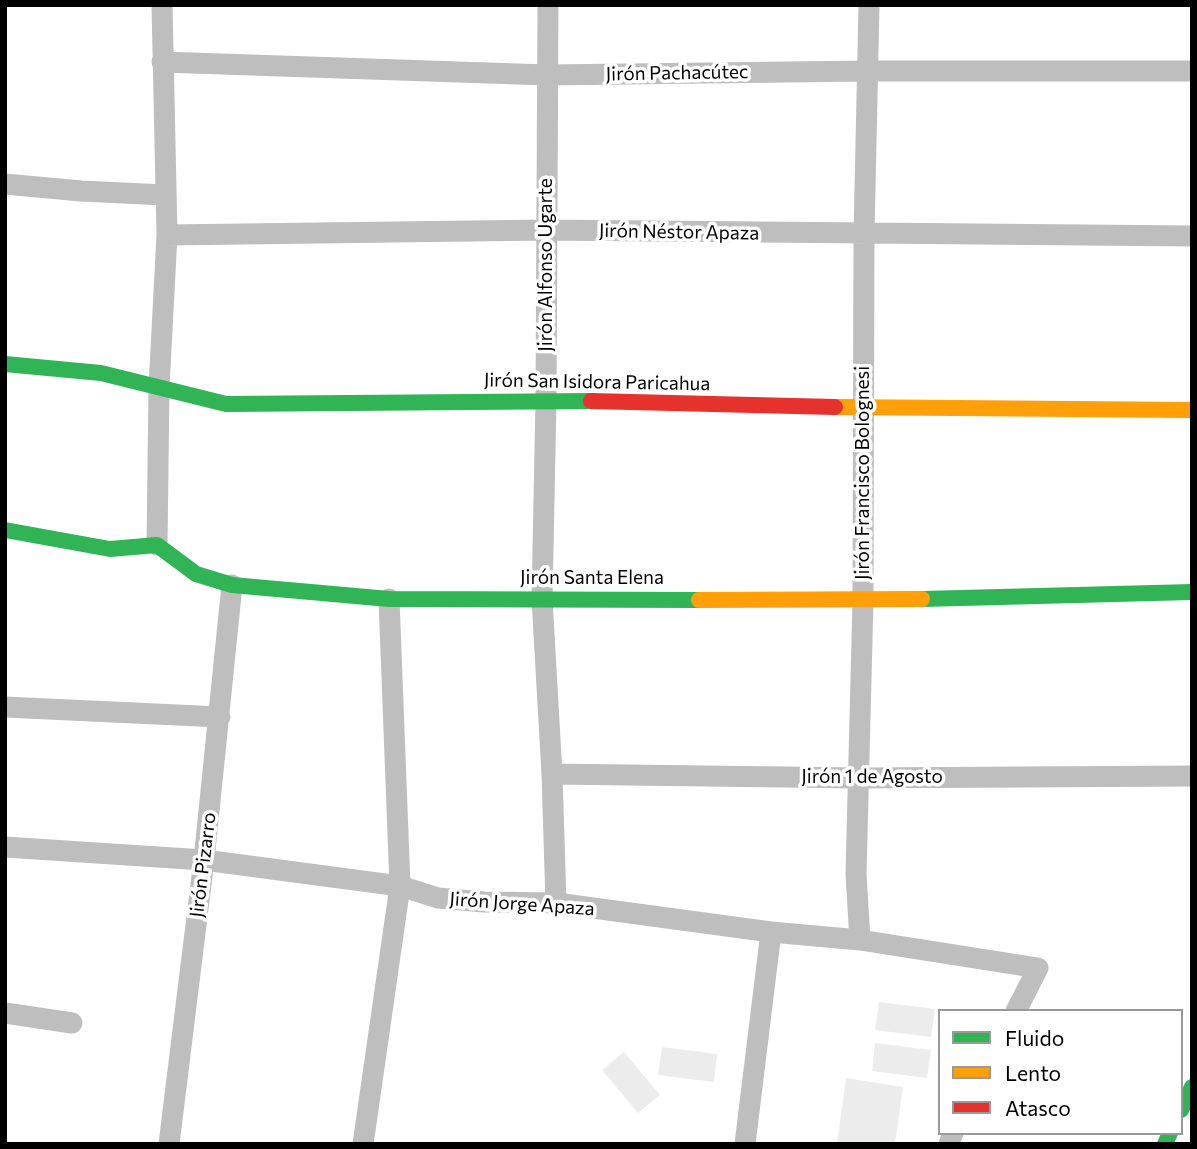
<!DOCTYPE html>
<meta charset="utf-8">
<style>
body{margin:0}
#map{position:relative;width:1197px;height:1149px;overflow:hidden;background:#fff;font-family:Commissioner,sans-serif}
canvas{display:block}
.frame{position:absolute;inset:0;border:7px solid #000;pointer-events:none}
.legend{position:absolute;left:938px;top:1009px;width:245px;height:126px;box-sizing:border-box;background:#fff;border:2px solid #999;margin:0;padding:9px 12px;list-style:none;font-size:21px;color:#000}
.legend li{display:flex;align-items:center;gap:14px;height:35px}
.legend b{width:35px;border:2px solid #999}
</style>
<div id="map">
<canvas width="1197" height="1149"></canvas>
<div class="frame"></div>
<ul class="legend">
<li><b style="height:9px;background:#30b455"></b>Fluido</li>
<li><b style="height:9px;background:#ff9f0a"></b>Lento</li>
<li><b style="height:9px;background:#e5322d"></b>Atasco</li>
</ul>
</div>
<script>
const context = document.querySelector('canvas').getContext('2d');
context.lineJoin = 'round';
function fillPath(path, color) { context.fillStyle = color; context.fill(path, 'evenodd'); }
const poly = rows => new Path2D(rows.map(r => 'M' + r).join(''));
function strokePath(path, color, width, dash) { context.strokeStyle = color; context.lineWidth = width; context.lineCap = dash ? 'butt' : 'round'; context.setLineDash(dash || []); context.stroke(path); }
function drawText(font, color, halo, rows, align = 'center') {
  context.font = font + ' Commissioner,sans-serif'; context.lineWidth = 7; context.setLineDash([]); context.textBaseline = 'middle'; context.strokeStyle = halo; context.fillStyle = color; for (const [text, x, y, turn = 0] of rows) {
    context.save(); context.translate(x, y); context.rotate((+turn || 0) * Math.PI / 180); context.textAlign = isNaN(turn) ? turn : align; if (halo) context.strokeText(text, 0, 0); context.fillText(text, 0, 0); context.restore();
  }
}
const green = poly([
 [879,1002,935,1009,931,1037,875,1030],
 [875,1043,931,1050,927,1078,872,1071],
 [662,1047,717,1054,714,1082,658,1075],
 [624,1052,660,1095,638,1113,602,1070],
 [846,1078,903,1087,895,1144,837,1144]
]);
const street = poly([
 [548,5,546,400,542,599,552,774,556,903],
 [162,62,547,75,868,71,1192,71],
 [5,184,81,191,165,195],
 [167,235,546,230,1192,236],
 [157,545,159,387,167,235,162,5],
 [5,707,220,717],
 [552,774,858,778,1192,776],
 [5,847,204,860,400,886,438,898,484,902,556,903,771,932,860,940,1038,968,1016,1011],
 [860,940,856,874,863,601,864,235,869,5],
 [5,1013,72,1023],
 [169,1144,204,860,232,585],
 [363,1144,400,886,389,599],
 [745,1144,771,932],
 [949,1144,953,1133]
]);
const fast = poly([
 [5,364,101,373,226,404,591,401],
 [5,530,110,549,157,545,196,574,232,585,389,599,699,600],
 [922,599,1192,592],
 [1181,1110,1192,1087],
 [1165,1144,1170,1133]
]);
const slow = poly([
 [835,407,1192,410],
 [699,600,922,599]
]);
const jam = poly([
 [591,401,835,407]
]);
const streetNames = [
 ["Jirón Pachacútec",677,73,-1],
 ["Jirón Néstor Apaza",679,232,1],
 ["Jirón Alfonso Ugarte",546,265,-90],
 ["Jirón San Isidora Paricahua",597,382,1],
 ["Jirón Francisco Bolognesi",863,473,-90],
 ["Jirón Santa Elena",592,578],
 ["Jirón 1 de Agosto",872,777],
 ["Jirón Pizarro",203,865,-83],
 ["Jirón Jorge Apaza",522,904,4]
];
fillPath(green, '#ececec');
strokePath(street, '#bebebe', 21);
strokePath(fast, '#30b455', 16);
strokePath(slow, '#ff9f0a', 16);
strokePath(jam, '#e5322d', 16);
drawText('19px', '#000', '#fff', streetNames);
</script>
